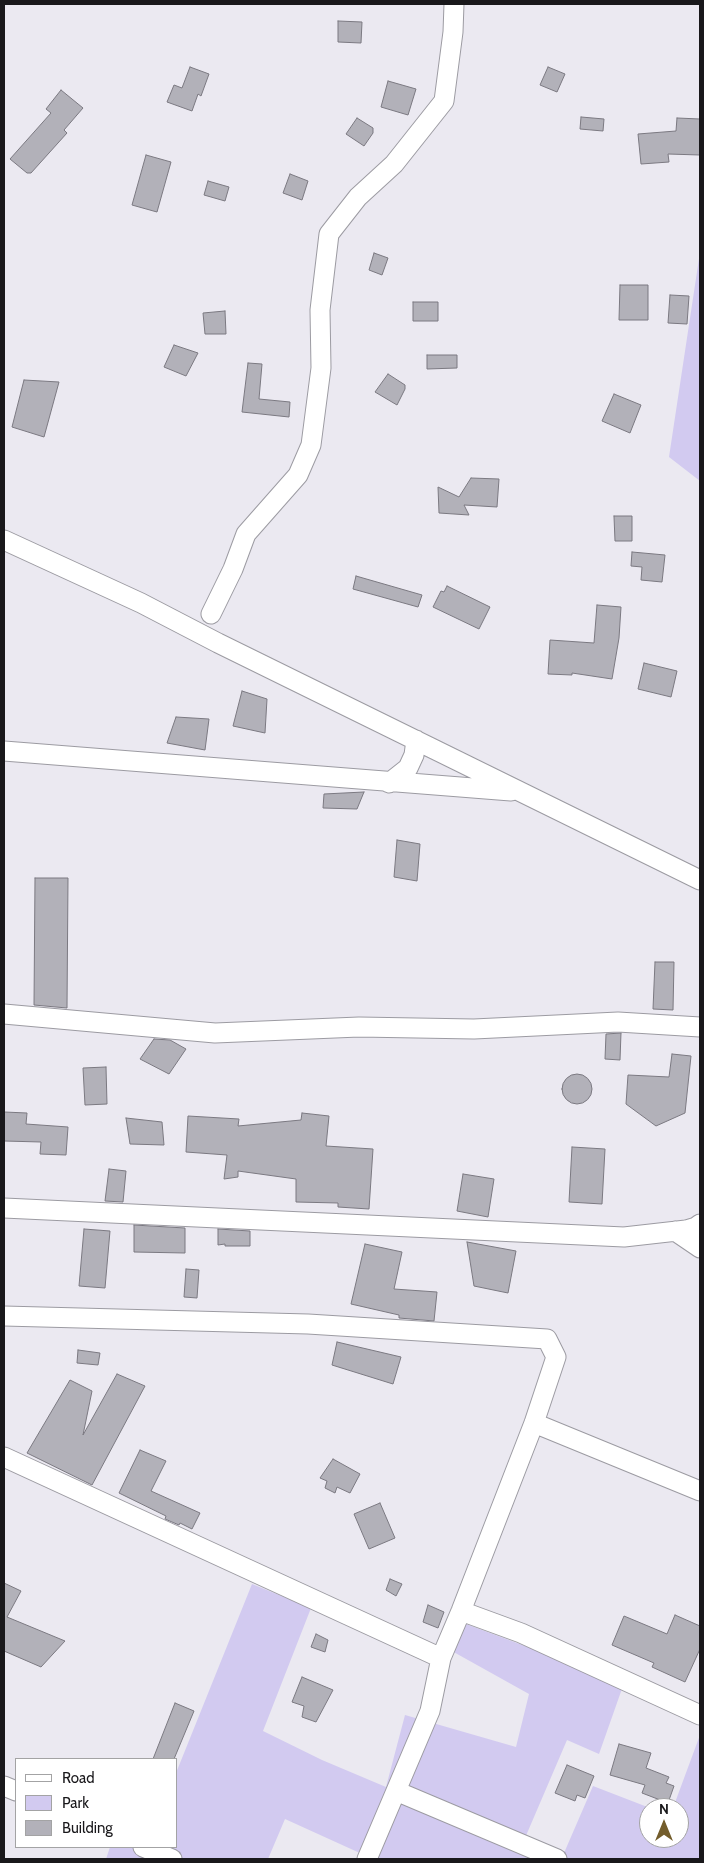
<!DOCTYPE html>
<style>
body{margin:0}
#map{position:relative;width:704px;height:1863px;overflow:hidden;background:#ebe9f1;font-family:Cabin,sans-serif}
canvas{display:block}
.frame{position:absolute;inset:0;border:5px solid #19181b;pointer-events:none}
.legend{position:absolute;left:15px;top:1758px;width:162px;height:90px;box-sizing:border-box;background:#fff;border:1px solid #a3a3a4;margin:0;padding:6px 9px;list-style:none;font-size:15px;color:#19181b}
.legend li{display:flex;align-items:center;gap:10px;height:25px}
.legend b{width:25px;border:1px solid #a3a3a4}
.north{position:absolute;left:639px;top:1798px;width:50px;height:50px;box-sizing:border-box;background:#fff;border:1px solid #a3a3a4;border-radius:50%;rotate:0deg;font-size:14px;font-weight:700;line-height:20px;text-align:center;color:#19181b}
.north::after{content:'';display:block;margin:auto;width:18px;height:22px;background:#735d2c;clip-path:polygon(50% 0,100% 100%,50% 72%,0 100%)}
</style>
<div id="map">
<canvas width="704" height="1863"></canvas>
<div class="frame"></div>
<ul class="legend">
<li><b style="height:6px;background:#fff"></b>Road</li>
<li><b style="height:14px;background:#d2caf0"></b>Park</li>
<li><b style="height:14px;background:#b2b1b9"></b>Building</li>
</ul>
<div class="north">N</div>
</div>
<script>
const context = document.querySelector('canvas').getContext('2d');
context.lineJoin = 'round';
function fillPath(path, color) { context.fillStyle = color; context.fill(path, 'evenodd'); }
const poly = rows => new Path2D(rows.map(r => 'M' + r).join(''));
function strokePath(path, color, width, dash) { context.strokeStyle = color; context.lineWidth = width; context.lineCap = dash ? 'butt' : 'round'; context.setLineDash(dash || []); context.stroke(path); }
const green = poly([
 [700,252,700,481,669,457],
 [252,1584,311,1608,263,1731,322,1760,386,1787,405,1715,516,1747,529,1694,450,1650,466,1624,624,1683,599,1754,567,1740,525,1838,564,1853,593,1786,650,1808,649,1838,679,1838,679,1808,673,1808,700,1735,700,1859,373,1859,285,1819,268,1859,106,1859,110,1847,176,1847,176,1773]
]);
const building = poly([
 [338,21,362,22,361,43,338,42,338,21],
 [190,67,209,74,201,96,198,94,192,111,167,102,174,85,182,88,190,67],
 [548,67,565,74,557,92,540,85,548,67],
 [388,81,416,89,408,115,381,107,388,81],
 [61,90,83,108,64,130,67,133,31,173,27,173,10,159,51,113,46,109,61,90],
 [581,117,604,119,603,131,580,129,581,117],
 [357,118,373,128,373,133,364,146,346,134,357,118],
 [677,118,700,119,700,155,668,154,669,162,641,164,638,134,676,131,677,118],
 [146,155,171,162,157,212,132,205,146,155],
 [290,174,308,181,302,200,283,193,290,174],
 [208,181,229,187,225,201,204,195,208,181],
 [374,253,388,258,382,275,369,270,374,253],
 [620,285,648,285,648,320,619,320,620,285],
 [670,295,689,296,687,324,668,323,670,295],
 [413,302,438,302,438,321,413,321,413,302],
 [225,311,226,334,205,334,203,313,225,311],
 [174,345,198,353,186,376,164,367,174,345],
 [427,355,457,355,457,368,427,369,427,355],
 [248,363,262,364,259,399,290,402,289,417,242,412,248,363],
 [388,374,405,385,405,389,397,405,375,392,388,374],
 [24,380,59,382,44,437,12,427,24,380],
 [614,394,641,405,630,433,602,421,614,394],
 [471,478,499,479,497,507,464,505,469,515,439,513,438,487,459,497,471,478],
 [614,516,632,516,632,541,615,541,614,516],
 [632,552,665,555,662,582,641,580,642,567,631,566,632,552],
 [356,576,422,595,418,607,353,589,356,576],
 [447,586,490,607,479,629,433,607,441,591,444,592,447,586],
 [597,605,621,607,619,638,612,679,572,673,572,675,548,674,550,640,594,643,597,605],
 [644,663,677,671,671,697,638,689,644,663],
 [242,691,267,699,265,733,233,726,242,691],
 [176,717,209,719,205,750,167,743,176,717],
 [364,792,357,809,323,808,324,794,364,792],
 [397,840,420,844,417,881,394,877,397,840],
 [35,878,68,878,67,1008,34,1005,35,878],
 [655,962,674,962,673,1010,653,1009,655,962],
 [621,1033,620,1060,605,1059,606,1034,621,1033],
 [154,1039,170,1040,186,1049,169,1074,140,1059,154,1039],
 [672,1054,691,1056,685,1113,656,1126,626,1104,628,1075,669,1077,672,1054],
 [106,1067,107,1104,85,1105,83,1068,106,1067],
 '562 1089a15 15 0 1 1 30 0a15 15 0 1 1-30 0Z',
 [4,1112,27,1113,26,1124,68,1127,66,1155,40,1154,41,1142,4,1141,4,1112],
 [302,1113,329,1116,326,1146,373,1149,369,1209,338,1207,338,1203,296,1202,296,1179,238,1171,238,1177,224,1179,227,1155,186,1152,188,1116,239,1119,238,1126,301,1120,302,1113],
 [126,1118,162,1122,164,1145,130,1144,126,1118],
 [572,1147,605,1149,602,1204,569,1202,572,1147],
 [109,1169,126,1171,123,1202,105,1201,109,1169],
 [463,1174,494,1179,488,1217,457,1211,463,1174],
 [134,1225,185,1228,185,1253,134,1252,134,1225],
 [84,1229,110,1231,105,1288,79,1286,84,1229],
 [218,1229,250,1231,250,1246,225,1246,225,1244,218,1245,218,1229],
 [467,1242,516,1251,508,1293,474,1286,467,1242],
 [365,1244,402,1252,394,1289,437,1292,434,1321,399,1318,399,1315,351,1304,365,1244],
 [186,1269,199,1270,197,1298,184,1297,186,1269],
 [337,1342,401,1357,393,1384,332,1365,337,1342],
 [78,1350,100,1353,98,1365,77,1363,78,1350],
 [117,1374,145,1386,92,1485,27,1453,70,1380,92,1391,83,1435,117,1374],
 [140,1450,166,1461,151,1491,200,1513,192,1529,180,1523,179,1525,165,1519,166,1516,119,1493,140,1450],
 [333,1459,360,1474,350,1493,337,1487,335,1493,325,1488,327,1481,320,1478,333,1459],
 [380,1503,395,1538,369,1549,354,1514,380,1503],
 [390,1579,402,1584,396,1596,386,1590,390,1579],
 [4,1583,21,1591,7,1617,65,1641,41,1667,4,1651,4,1583],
 [428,1605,444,1612,438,1628,423,1622,428,1605],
 [675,1615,700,1626,700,1649,685,1682,652,1667,654,1663,612,1645,624,1616,667,1634,675,1615],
 [316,1634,328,1640,325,1652,311,1647,316,1634],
 [302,1677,333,1690,316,1722,302,1717,304,1706,292,1702,302,1677],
 [175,1703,194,1711,174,1759,153,1759,175,1703],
 [619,1744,651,1753,646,1768,669,1777,666,1783,674,1786,668,1803,642,1793,645,1785,610,1775,619,1744],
 [567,1765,594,1776,585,1798,577,1795,575,1801,555,1793,567,1765]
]);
const minor = poly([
 [4,540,141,603,218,643,700,880],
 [211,614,233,569,246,534,298,475,311,445,321,368,320,310,329,234,358,197,394,164,444,101,453,32,454,4],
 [4,751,511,791],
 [389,783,408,768,414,755,416,740],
 [4,1014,215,1033,359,1027,474,1029,618,1022,700,1027],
 [4,1208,624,1237,686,1230,696,1227,700,1224],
 [675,1231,700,1248],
 [4,1316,308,1324,547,1339,556,1357,534,1423,461,1611,441,1658,430,1711,367,1859],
 [534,1423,700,1491],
 [4,1457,441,1658],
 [461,1611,521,1633,700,1715],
 [4,1786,16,1791],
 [396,1791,557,1859],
 [143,1847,172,1859]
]);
fillPath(green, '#d2caf0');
fillPath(building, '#b2b1b9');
strokePath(building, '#7b7981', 1);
strokePath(minor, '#9c9ba2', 21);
strokePath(minor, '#fff', 19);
</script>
